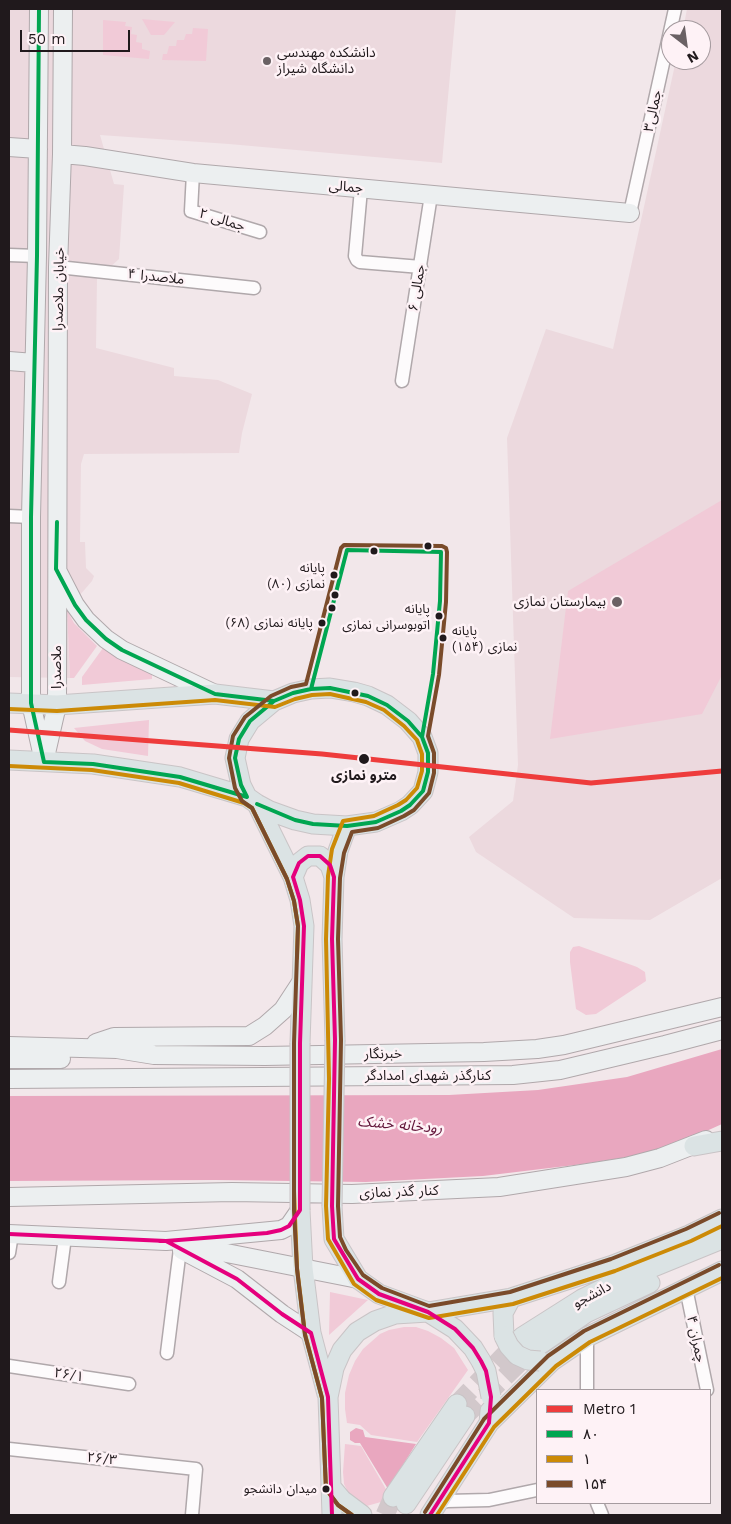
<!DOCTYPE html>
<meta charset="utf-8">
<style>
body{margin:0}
#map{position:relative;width:731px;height:1524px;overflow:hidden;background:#f2e7ea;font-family:"Work Sans",sans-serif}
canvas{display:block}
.frame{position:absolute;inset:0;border:10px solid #20191c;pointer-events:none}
.legend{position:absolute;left:536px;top:1389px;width:175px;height:115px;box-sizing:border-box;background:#fef2f6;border:1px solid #a59b9f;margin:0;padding:6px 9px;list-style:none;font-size:15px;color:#20191c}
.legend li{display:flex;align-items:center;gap:10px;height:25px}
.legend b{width:25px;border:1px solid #a59b9f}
.north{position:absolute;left:661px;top:20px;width:50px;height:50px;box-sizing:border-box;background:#fef2f6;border:1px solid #a59b9f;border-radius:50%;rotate:150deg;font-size:14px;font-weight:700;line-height:20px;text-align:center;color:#20191c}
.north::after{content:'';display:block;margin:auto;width:18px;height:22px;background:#6a6164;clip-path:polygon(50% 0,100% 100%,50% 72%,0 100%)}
.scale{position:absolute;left:20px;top:30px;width:110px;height:22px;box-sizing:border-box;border:2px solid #20191c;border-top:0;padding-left:6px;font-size:15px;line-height:18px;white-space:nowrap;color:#20191c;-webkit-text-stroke:4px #fef2f6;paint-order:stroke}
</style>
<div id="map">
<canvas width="731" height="1524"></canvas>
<div class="frame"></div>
<ul class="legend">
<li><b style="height:6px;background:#ee3c3c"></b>Metro 1</li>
<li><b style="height:6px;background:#00a651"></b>۸۰</li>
<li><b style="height:6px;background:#cc8a06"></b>۱</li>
<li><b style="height:6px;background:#7a4b2a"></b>۱۵۴</li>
</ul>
<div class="north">N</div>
<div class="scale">50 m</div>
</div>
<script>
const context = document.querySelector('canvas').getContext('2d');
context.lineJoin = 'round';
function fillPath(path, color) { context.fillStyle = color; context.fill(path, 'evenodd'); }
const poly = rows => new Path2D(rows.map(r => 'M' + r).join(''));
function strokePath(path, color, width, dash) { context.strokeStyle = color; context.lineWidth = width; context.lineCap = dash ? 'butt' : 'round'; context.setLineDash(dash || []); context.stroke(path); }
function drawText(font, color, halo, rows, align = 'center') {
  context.font = font + ' "Work Sans","Noto Sans Arabic",sans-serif'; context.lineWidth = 5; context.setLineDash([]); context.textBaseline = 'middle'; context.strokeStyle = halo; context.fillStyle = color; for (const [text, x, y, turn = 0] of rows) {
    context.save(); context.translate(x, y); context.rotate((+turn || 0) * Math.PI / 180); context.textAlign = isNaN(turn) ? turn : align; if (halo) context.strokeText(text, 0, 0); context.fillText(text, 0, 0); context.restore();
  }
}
const built = poly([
 [9,9,456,9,442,163,229,144,100,135,114,184,124,185,119,259,97,279,96,348,174,368,174,376,218,380,252,394,242,433,239,453,84,454,81,464,80,542,85,542,86,568,94,576,92,581,67,610,70,678,9,677],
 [687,9,722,9,722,878,650,920,574,918,476,852,469,837,513,801,518,765,507,438,546,329,613,349,676,60,701,60,701,30,683,30]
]);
const green = poly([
 [142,19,175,22,164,35,151,35],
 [103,20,126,22,125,26,132,27,131,34,137,35,136,42,142,43,142,49,150,51,149,59,103,55],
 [193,28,208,29,206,61,162,60,163,54,167,54,169,46,176,46,177,40,184,40,186,34,192,34],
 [722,500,722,675,702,714,550,739,568,591],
 [67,610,74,623,97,646,74,678,70,678],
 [103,648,152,674,152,679,82,685,82,677],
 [149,720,148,756,102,749,85,741,74,728],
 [579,946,637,967,645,972,646,981,596,1014,586,1015,576,1009,570,962,570,952,573,947],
 [330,1292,368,1300,329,1335],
 [404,1327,416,1327,428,1331,441,1338,454,1348,468,1370,417,1442,371,1435,360,1425,347,1423,345,1409,345,1393,349,1375,355,1361,363,1349,380,1334,389,1330],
 [345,1444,361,1446,387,1491,381,1502,363,1507,349,1494,344,1484,343,1472]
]);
const water = poly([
 [722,1049,722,1124,660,1152,583,1164,483,1176,366,1182,216,1180,9,1181,9,1096,449,1095,538,1090,627,1077],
 [356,1428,363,1430,365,1437,416,1444,388,1489,360,1443,355,1443,350,1440,350,1432]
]);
const primaryTunnel = poly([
 [457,1404,521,1338],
 [465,1416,532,1350],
 [385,1515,393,1497]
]);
const street = poly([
 [193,173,191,211,260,232],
 [361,189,355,256,357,260,360,262,421,267],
 [630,213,675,9],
 [9,255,37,256],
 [58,267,254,288],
 [402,381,431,195],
 [9,516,31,517],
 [9,1253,12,1234],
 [59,1282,65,1237],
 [686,1288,707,1390],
 [587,1337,587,1390],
 [167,1353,180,1249],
 [9,1366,129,1384],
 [9,1449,196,1469,192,1515],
 [436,1503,447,1501,489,1500,537,1490],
 [597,1503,602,1515]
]);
const secondary = poly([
 [39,9,37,256,31,517,31,703,43,757],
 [9,147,38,149],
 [62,154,85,156,193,173,630,213],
 [9,361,34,363],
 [58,572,75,605,86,620,106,639,122,650,215,694],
 [44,762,57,705,58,267,62,154,63,9],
 [96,1043,114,1037,249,1036,265,1026,283,1010,302,981],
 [9,1046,117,1049,154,1055,265,1056,484,1052,537,1049,564,1045,722,1007],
 [9,1059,61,1059],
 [9,1079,513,1075,560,1070,665,1045,722,1030],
 [9,1197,232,1192,352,1194,499,1187,626,1167,660,1158,706,1140],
 [9,1234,166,1241,281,1230,289,1226,300,1210],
 [186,1245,358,1279],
 [182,1250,237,1279,282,1314,311,1333]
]);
const primary = poly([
 [330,688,354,692,368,696,387,705,408,721,422,737,428,753,428,772,423,791,410,805,401,811,376,822,347,826,313,824,295,820,270,811,257,804,247,797,241,785,235,758,239,739,250,721,274,701,293,693,311,689,330,688],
 [9,703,57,705,215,694,274,701],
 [9,760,93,764,180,777,247,797],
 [257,804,293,877,300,900,304,926,300,1043],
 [293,877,299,863,308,856,320,856,330,865,334,877],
 [335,1040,332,939,334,877,338,851,347,826],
 [694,1146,722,1141],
 [332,1206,334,1239,358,1279,379,1294,428,1312,455,1329,473,1348,481,1361],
 [300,1210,303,1268,311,1333,327,1394],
 [504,1336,503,1313,511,1298],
 [522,1337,582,1299,619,1281,722,1239],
 [532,1350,586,1313,650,1283],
 [489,1423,552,1361,587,1337,722,1271],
 [332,1488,342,1500,362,1515],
 [393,1497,457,1404],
 [406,1504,465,1416],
 [332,1515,328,1397,334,1368,342,1350,357,1332,375,1321,395,1314,428,1312,511,1298,613,1265,689,1235,722,1219],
 [430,1515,489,1423,490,1411]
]);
const primaryBridge = poly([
 [300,1043,300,1210],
 [332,1206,335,1040],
 [504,1336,509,1346,517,1355,528,1360,540,1361],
 [481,1361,486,1371,491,1397]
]);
const bus1 = poly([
 [39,9,37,256,31,517,31,703,44,762,93,764,180,777,247,797],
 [57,522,56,569,75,605,86,620,106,639,122,650,215,694,274,701],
 [311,689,347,550,441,552,440,601,433,674,422,737],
 [247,797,241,785,235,758,239,739,250,721,274,701,293,693,311,689,330,688,368,696,387,705,408,721,422,737,428,753,428,772,423,791,410,805,401,811,376,822,347,826,313,824,295,820,257,804]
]);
const bus2 = poly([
 [9,709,57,711,215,700,275,707,295,699,312,695,330,694,366,702,384,710,404,726,417,740,422,754,422,771,417,788,406,800,398,805,374,816,343,821,332,849,328,876,326,939,329,1079,326,1206,328,1239,354,1284,376,1300,429,1318,513,1304,615,1271,691,1241,722,1226],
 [9,766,92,770,179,783,244,803,252,808,287,879,294,901,298,926,297,958],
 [294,1191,297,1268,305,1334,322,1398,326,1489,338,1505,352,1515],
 [437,1515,494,1427,556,1366,590,1342,722,1278]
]);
const bus3 = poly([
 [425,1512,484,1419,548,1356,584,1331,719,1265],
 [352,1515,338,1505,326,1489,322,1398,305,1335,297,1269,294,1210,294,1043,298,926,294,901,287,879,252,808,242,801,235,788,229,758,233,736,245,717,271,696,291,687,306,684,341,548,344,545,442,546,446,548,447,552,446,602,439,675,428,736,434,753,434,773,429,793,414,810,404,816,378,828,352,832,344,853,340,878,338,939,341,1040,338,1206,340,1237,346,1250,363,1275,382,1288,429,1306,510,1292,611,1259,686,1229,719,1213]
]);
const bus4 = poly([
 [9,1234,166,1241,267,1233,281,1230,289,1226,300,1210,300,1043,304,926,300,900,293,877,299,863,308,856,320,856,330,865,334,877,332,939,335,1040,332,1206,334,1239,358,1279,379,1294,428,1312,455,1329,473,1348,481,1361,486,1371,491,1397,489,1423,430,1515],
 [159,1241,166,1241,237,1279,282,1314,311,1333,328,1397,332,1515]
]);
const metro1 = poly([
 [9,730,322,754,591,783,722,771]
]);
const markers = [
 [267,61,5,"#6a6164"],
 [428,546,4.5,"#20191c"],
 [374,551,4.5,"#20191c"],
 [334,575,4.5,"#20191c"],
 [335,595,4.5,"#20191c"],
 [617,602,6,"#6a6164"],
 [332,608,4.5,"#20191c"],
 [439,616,4.5,"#20191c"],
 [322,623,4.5,"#20191c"],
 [443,638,4.5,"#20191c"],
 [355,693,4.5,"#20191c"],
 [364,759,6,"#20191c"],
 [326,1489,4.5,"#20191c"]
];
const busNames = [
 ["پایانه",325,568],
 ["نمازی (۸۰)",325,584],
 ["پایانه",430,609],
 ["اتوبوسرانی نمازی",430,625],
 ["پایانه نمازی (۶۸)",313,623],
 ["پایانه",452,631,"left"],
 ["نمازی (۱۵۴)",452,647,"left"],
 ["میدان دانشجو",317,1489]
];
const poiNames = [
 ["دانشکده مهندسی",277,53],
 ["دانشگاه شیراز",277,69],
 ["بیمارستان نمازی",606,602,"right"]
];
const streetNames = [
 ["جمالی۳",653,111,-78],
 ["جمالی",346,187,5],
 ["۲ جمالی",222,220,17],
 ["۴ ملاصدرا",156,277,6],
 ["۶ جمالی",417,288,-81],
 ["خیابان ملاصدرا",59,289,-89],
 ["ملاصدرا",57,667,-90],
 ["خبرنگار",383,1054,-1],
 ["کنارگذر شهدای امدادگر",428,1076],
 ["کنار گذر نمازی",399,1192,-2],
 ["دانشجو",592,1295,-28],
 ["۴ چمران",696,1339,78],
 ["۲۶/۱",69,1375,9],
 ["۲۶/۳",102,1459,6]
];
const stopNames = [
 ["مترو نمازی",364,776]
];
const waterNames = [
 ["رودخانه خشک",400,1125,5]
];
fillPath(built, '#ecd9de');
fillPath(green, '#f1cad7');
fillPath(water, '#e9a7bf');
strokePath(primaryTunnel, '#d2c8cb', 19, [19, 9]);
strokePath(street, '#b0a8ab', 15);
strokePath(secondary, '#b0a8ab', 20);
strokePath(primary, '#c9c4c6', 21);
strokePath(street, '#fdfbfc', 12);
strokePath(secondary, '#eceff0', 18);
strokePath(primary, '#dbe3e4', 19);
strokePath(primaryBridge, '#c9c4c6', 21, []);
strokePath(primaryBridge, '#dbe3e4', 19);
strokePath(bus1, '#00a651', 4);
strokePath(bus2, '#cc8a06', 4);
strokePath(bus3, '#7a4b2a', 4);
strokePath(bus4, '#e5007d', 4);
strokePath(metro1, '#ee3c3c', 5);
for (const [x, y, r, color] of markers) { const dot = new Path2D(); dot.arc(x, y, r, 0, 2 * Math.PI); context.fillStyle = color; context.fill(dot); strokePath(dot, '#fef2f6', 2); }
drawText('13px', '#20191c', '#fef2f6', busNames, 'right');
drawText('14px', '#20191c', '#fef2f6', poiNames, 'left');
drawText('14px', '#20191c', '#fef2f6', streetNames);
drawText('bold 14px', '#20191c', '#fef2f6', stopNames);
drawText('italic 15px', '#611338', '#fef2f6', waterNames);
</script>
